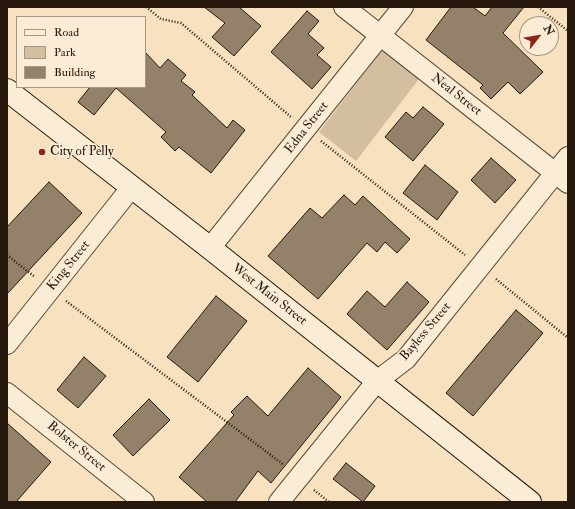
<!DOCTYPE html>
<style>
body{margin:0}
#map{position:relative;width:575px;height:509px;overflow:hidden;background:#f7e1be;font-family:"IM FELL Double Pica",serif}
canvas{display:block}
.frame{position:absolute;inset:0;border:8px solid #26180d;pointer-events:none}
.legend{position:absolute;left:16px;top:16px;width:130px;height:72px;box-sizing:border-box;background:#faecd5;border:1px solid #a59785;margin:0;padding:5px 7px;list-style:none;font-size:12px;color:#26180d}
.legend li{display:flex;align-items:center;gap:8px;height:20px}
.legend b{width:20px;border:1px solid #a59785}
.north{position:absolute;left:519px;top:16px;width:40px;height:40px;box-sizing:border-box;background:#faecd5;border:1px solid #a59785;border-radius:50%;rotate:59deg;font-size:11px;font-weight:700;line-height:16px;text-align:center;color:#26180d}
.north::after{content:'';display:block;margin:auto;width:14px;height:18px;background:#8f2418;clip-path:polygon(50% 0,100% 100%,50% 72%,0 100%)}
</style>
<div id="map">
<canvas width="575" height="509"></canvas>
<div class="frame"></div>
<ul class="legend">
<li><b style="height:5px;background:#faecd5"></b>Road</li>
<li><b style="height:11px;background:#d3bfa0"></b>Park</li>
<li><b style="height:11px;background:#938169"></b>Building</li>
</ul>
<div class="north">N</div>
</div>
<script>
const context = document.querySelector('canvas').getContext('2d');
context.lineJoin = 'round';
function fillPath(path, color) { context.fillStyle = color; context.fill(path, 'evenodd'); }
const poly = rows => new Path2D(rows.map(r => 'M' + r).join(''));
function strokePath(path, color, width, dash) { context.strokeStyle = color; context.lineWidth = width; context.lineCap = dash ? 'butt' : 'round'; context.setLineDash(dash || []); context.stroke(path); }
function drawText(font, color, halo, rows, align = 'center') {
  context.font = font + ' "IM FELL Double Pica",serif'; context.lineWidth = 3.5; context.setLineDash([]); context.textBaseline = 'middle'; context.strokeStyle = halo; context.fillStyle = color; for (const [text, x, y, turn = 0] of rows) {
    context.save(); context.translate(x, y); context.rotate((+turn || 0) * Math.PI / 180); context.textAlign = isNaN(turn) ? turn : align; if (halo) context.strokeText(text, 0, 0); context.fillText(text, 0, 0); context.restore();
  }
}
const green = poly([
 [382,50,419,79,356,161,319,132]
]);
const building = poly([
 [204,7,239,7,261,26,234,56,212,37,225,23,204,7],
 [451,7,473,7,485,16,492,7,524,7,503,33,543,72,520,94,508,82,491,99,480,88,483,85,426,40,451,7],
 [307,11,319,21,308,34,324,48,317,55,331,67,312,89,271,52,307,11],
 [145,52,160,68,168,59,186,75,181,81,195,92,192,95,227,128,233,120,245,130,211,173,179,147,175,151,161,137,166,132,116,88,94,115,78,102,90,87,145,87,145,52],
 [423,107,444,124,413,161,385,137,406,112,413,118,423,107],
 [491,158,516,180,495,203,471,180,491,158],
 [425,165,458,192,437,220,403,193,425,165],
 [49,182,82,213,7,294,7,227,49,182],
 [344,195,355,205,363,196,410,239,397,253,385,242,377,252,367,243,318,299,268,256,310,208,322,218,344,195],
 [407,282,429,302,387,350,347,314,367,291,385,307,407,282],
 [216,296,247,321,198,382,167,357,216,296],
 [516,310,543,333,473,416,446,393,516,310],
 [84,357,106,376,78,408,57,390,84,357],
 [308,368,341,397,271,483,258,471,235,502,207,502,179,477,234,415,231,412,247,396,268,416,308,368],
 [149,399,170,420,133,456,113,435,149,399],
 [7,423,51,462,16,502,7,502,7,423],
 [346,463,375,486,363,502,333,479,346,463]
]);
const path = poly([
 [146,7,161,19,181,23,291,117],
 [538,7,568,31],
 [321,141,465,255],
 [7,255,35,277],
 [496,279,568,338],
 [66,301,284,465],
 [314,490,329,502]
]);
const street = poly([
 [344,7,568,183],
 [210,248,403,7],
 [7,344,131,188],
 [7,393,144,502],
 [279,502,377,381,406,359,568,157]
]);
const secondary = poly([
 [7,90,210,248,530,502]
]);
const markers = [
 [42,152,4,"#8f2418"]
];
const streetNames = [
 ["Neal Street",456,95,38],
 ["Edna Street",307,128,-52],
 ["King Street",69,266,-51],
 ["West Main Street",269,295,38],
 ["Bayless Street",426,332,-50],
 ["Bolster Street",76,447,39]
];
const poiNames = [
 ["City of Pelly",50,152]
];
fillPath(green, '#d3bfa0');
fillPath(building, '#938169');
strokePath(building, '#26180d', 1);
strokePath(street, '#5a4a39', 22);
strokePath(secondary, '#26180d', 24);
strokePath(path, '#26180d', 2.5, [1, 2]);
strokePath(street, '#faecd5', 20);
strokePath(secondary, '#faecd5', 22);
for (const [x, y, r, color] of markers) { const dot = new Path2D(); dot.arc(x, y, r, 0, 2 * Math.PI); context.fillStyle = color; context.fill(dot); strokePath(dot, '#faecd5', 1.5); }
drawText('13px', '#26180d', '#faecd5', streetNames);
drawText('13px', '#26180d', '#faecd5', poiNames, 'left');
</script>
